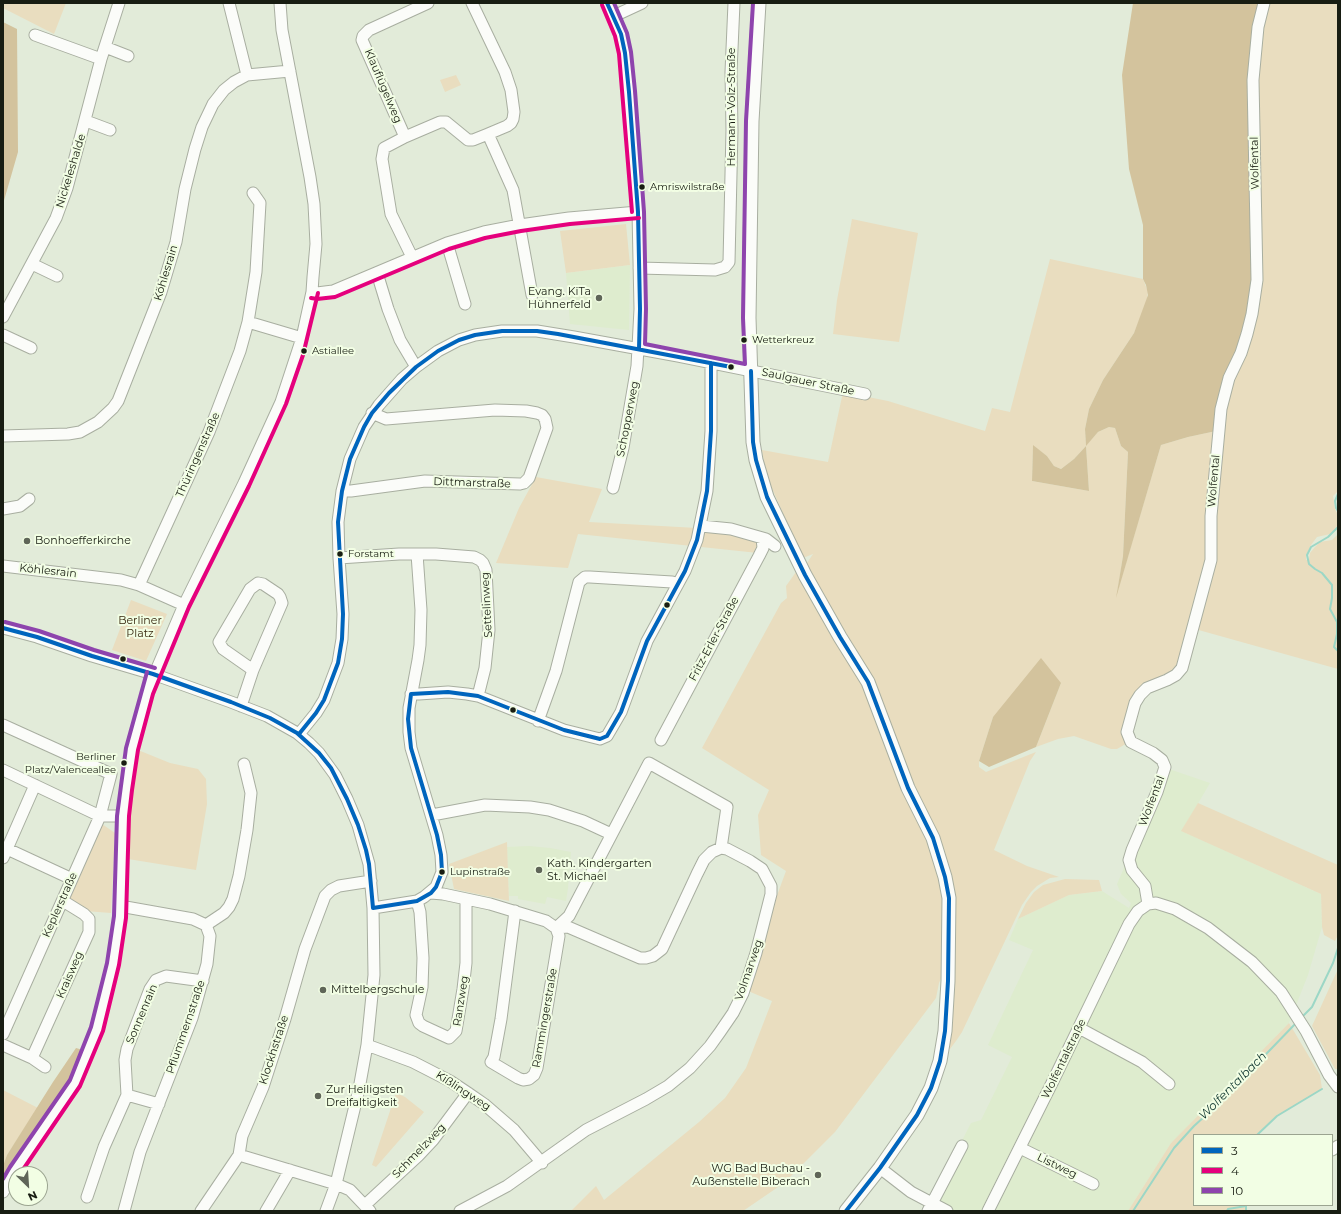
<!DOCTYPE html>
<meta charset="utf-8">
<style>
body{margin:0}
#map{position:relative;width:1341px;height:1214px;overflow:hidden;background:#e2ebd9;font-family:Montserrat,sans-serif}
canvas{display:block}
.frame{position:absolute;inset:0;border:4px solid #181d12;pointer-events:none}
.legend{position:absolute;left:1193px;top:1134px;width:140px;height:72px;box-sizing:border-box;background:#f2fee4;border:1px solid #9ba490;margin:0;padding:5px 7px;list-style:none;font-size:12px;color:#181d12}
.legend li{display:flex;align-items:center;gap:8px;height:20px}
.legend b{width:20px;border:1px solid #9ba490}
.north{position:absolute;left:8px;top:1166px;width:40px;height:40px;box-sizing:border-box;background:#f2fee4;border:1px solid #9ba490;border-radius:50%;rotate:155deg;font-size:11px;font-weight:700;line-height:16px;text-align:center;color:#181d12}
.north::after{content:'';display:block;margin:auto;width:14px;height:18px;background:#5f6558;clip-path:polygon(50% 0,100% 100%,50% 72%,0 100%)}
</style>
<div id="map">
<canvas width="1341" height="1214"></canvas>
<div class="frame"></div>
<ul class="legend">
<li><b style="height:5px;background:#0065bd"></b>3</li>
<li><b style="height:5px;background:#e5007d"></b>4</li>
<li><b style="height:5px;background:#8e44ad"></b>10</li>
</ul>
<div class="north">N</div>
</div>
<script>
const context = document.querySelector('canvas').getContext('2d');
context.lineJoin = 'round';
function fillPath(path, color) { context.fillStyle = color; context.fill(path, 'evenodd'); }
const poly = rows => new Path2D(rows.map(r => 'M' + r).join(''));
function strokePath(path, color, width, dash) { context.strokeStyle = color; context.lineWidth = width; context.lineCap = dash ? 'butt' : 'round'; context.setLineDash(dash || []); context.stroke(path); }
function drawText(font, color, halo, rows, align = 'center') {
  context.font = font + ' Montserrat,sans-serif'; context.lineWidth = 4; context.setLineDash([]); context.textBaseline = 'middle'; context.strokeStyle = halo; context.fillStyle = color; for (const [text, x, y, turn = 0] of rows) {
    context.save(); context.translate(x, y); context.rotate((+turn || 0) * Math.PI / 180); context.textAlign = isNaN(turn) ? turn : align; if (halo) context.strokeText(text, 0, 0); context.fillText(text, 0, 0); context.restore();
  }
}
const built = poly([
 [630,265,629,330,570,324,566,273],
 [1166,768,1210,783,1182,831,1321,894,1322,927,1308,975,1289,1023,1171,1143,1128,1211,926,1211,971,1123,981,1120,1012,1057,988,1045,1033,950,1009,940,1018,919,1069,895,1102,891,1129,908,1131,903,1121,894,1117,884,1157,792],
 [529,846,550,848,571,852,568,888,566,901,547,897,545,904,518,899,518,896,509,896,507,847]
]);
const green = poly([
 [3,3,66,3,54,34,3,8],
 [1264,3,1338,3,1338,491,1333,496,1335,509,1338,515,1338,525,1330,534,1317,537,1311,545,1306,555,1306,560,1309,559,1310,553,1315,547,1320,542,1332,540,1338,534,1338,669,1195,629,1214,541,1253,80],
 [456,75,461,85,445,92,440,80],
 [852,219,918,233,899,342,833,334,837,300],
 [626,224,630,265,566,273,560,231],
 [1050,259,1143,279,1148,292,1146,304,1134,333,1103,380,1089,409,1085,429,1086,445,1098,432,1109,427,1115,428,1121,446,1128,452,1123,556,1117,593,1161,445,1188,437,1216,431,1209,560,1181,667,1146,687,1129,742,1117,749,1111,749,1074,736,1058,739,1036,747,1061,683,993,717,979,761,979,767,986,772,1036,752,1030,761,994,850,1027,866,1059,877,1050,878,1037,886,1031,892,1022,905,962,1032,956,1041,950,1049,948,1049,948,962,939,983,936,998,835,1132,784,1183,743,1211,571,1211,596,1186,604,1200,699,1122,725,1098,746,1068,772,1001,748,991,772,909,786,871,761,855,758,815,769,790,702,748,781,603,787,598,786,586,796,572,869,693,952,897,859,655,805,566,813,554,803,558,766,475,762,450,828,462,843,392,888,401,985,431,992,408,1010,412],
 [1033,446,1047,456,1054,466,1061,469,1074,459,1086,446,1089,491,1032,481],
 [536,477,602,489,589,522,715,529,771,544,758,553,578,534,568,568,496,563,519,508],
 [131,600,167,614,146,661,112,650],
 [138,750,170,763,198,769,206,779,207,804,196,870,128,859,133,778],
 [1198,803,1338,865,1338,935,1335,941,1324,935,1322,927,1321,894,1181,831],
 [102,824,115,833,111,913,85,911,67,901],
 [507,842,509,901,454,889,449,864],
 [1065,879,1099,880,1102,891,1069,895,1018,919,1026,903,1034,892,1043,885],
 [1338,969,1338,1069,1335,1069,1312,1026],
 [1289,1023,1320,1075,1322,1089,1277,1116,1257,1135,1194,1135,1194,1205,1246,1205,1246,1211,1128,1211,1171,1143],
 [3,1090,38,1108,7,1155,3,1166],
 [396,1093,405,1097,424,1112,376,1167,372,1165]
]);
const forest = poly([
 [1133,3,1264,3,1258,27,1257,280,1216,431,1188,437,1161,445,1116,598,1123,556,1128,452,1121,446,1115,428,1109,427,1098,432,1086,446,1089,491,1032,481,1033,445,1047,456,1054,466,1061,469,1074,459,1086,446,1085,429,1089,409,1103,380,1134,333,1148,295,1146,285,1143,279,1143,225,1129,169,1122,75],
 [3,22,17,29,18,152,3,204],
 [1041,658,1061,683,1036,747,989,767,979,761,993,717],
 [76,1048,83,1050,72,1083,3,1185,3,1166,7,1155,53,1082]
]);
const stream = poly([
 [1338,494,1335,501,1336,508,1338,511],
 [1338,527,1328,537,1311,547,1307,555,1309,564,1315,569,1322,573,1332,585,1332,598,1330,609,1337,622,1337,634,1334,647,1338,651],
 [1301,1018,1312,1007,1333,963,1338,948],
 [1257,1135,1277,1116,1322,1089],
 [1246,1206,1246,1211],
 [1133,1211,1174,1148,1194,1126,1216,1106,1297,1022],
 [1227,1211,1228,1209,1246,1206]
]);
const minor = poly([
 [229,3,247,75],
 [472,3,505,72,511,90,514,112,513,119,511,123,507,126,488,134,513,190,532,295],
 [607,3,621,34,625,53,638,212,640,309,637,366,623,448,613,488],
 [614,16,642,3],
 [35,35,101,59],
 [105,47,128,56],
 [86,121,110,130],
 [405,137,440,122,446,122,468,140,473,140,488,134],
 [447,243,465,304],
 [412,257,391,214,382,159,384,148,405,137,362,40,363,36,369,30,428,3],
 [32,264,57,276],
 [639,268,715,270,725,267,729,262,732,130,731,72,734,3],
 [377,273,388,309,400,340,416,367],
 [312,292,317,293,333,291,447,243,484,232,520,225,569,218,638,212],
 [3,317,56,218,67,188,101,59,119,3],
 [248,322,302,338],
 [3,335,31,348],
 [3,436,68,434,80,432,98,422,113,408,118,401,161,292,176,242,185,189,195,149,202,127,213,104,224,90,234,82,247,75,290,71],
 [342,491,351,491,425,481,520,484,524,483,529,478,547,428,545,419,542,415,537,413,526,411,495,410,386,419,372,413],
 [3,509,20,506,29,499],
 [701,526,731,529,766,539,775,546],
 [339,558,399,554,436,554,474,557,480,560,483,563,486,570,489,630,485,668,478,696],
 [3,566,121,580,139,585,184,605],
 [139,585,209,432,240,351,248,322,256,272,260,203,253,193],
 [3,628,37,637,92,656,153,674,231,702,267,716,297,733,309,743,319,753,335,775,347,799,358,825,369,864,373,908,374,975,367,1045,359,1089,336,1184,326,1211],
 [411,694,419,694,448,692,467,694,478,696,564,730,600,739,607,736,621,712,647,641,685,571,697,540,707,491,711,431,711,363],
 [241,706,253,670,282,603,280,597,278,594,263,584,258,583,250,589,219,642,223,649,253,670],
 [538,721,556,671,579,582,585,577,590,577,672,582,678,584],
 [3,725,111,774,100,816,3,1034],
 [299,734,316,713,324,700,338,663,342,639,343,614,339,558,338,522,342,491,350,459,364,427,379,405,402,379,416,367,438,351,459,340,475,335,502,331,537,331,574,337,678,356,865,394],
 [661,740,759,556,763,548,762,538],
 [3,770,100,816,123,816],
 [432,815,485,805,530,807,549,810,583,821,611,834],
 [3,847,72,879],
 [3,858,35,785],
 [431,893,443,894,490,904,546,921,556,928,568,927,640,958,646,958,653,956,662,949,697,874,704,860,712,852,721,848,727,849,750,861,762,869,771,886,771,894,756,953,743,993,733,1013,720,1032,710,1046,690,1068,668,1086,646,1099,586,1130,507,1186,460,1211],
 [417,901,420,912,423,958,422,987,416,1015,419,1023,423,1026,449,1038,456,1031,463,989,466,963,466,900],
 [1148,904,1145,886,1132,870,1129,860,1132,850,1157,792,1165,767,1162,760,1153,753,1131,742,1127,732,1135,703,1140,695,1147,688,1167,680,1176,675,1182,668,1211,560,1211,516,1221,409,1229,378,1241,353,1247,334,1252,314,1257,280,1253,80,1258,27,1264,3],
 [120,906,193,919,206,925,210,936,207,964,192,1018,140,1152,124,1211],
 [373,908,417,901,424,897,436,887,442,872,441,855,437,835,411,748,409,732,409,708,418,660,420,645,421,610,417,554],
 [515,911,501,1019,494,1057,491,1062,518,1078,523,1080,529,1079,534,1075,537,1068,559,936,556,928,569,916,649,763,727,807,721,848],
 [206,925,224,913,229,907,233,899,239,876,247,830,251,793,244,764],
 [1079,1028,1142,1062,1169,1084],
 [3,1045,32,1058,45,1067],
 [367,1045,413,1062,450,1081,468,1093,484,1104,514,1130,542,1163],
 [32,1058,89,932,89,919,84,914,63,901],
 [127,1095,159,1104],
 [1020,1148,1093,1184],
 [1332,1150,1338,1146],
 [880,1168,911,1192,947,1211],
 [3,1192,15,1170,75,1083,97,1029,113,964,120,917,123,816,126,789,132,749,147,692,184,605,244,483,281,402,302,338,312,292,313,277,316,244,314,204,310,177,282,30,280,3],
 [87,1197,104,1147,127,1095,125,1060,127,1049,150,989,156,980,166,976,203,981],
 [365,1205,418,1156,433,1140,468,1093],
 [201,1211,239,1155],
 [266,1211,290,1170],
 [370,1211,350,1190,336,1184,239,1155,242,1136,263,1087,285,1019,305,949,325,896,331,890,339,886,371,881],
 [928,1211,962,1146],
 [988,1211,1053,1081,1129,924,1138,911,1148,904,1156,903,1175,909,1208,928,1252,962,1281,992,1306,1031,1329,1075,1338,1087]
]);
const major = poly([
 [759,3,752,121,749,318,753,442,756,460,767,497,805,575,840,637,868,682,908,788,933,838,945,877,949,898,948,981,945,1031,940,1061,931,1088,917,1115,880,1168,846,1211]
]);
const bus1 = poly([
 [607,3,621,34,625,53,629,92,638,212,640,309,639,349],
 [751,371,753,442,756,460,767,497,805,575,840,637,868,682,908,788,933,838,945,877,949,898,948,981,945,1031,940,1061,931,1088,917,1115,880,1168,846,1211],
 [3,628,37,637,92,656,153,674,231,702,270,718,297,733,319,753,331,768,347,799,358,825,366,850,369,864,373,908,417,901,431,893,436,887,442,872,441,855,437,835,411,748,408,719,411,694,448,692,478,696,564,730,600,739,607,736,621,712,647,641,685,571,697,540,707,491,711,431,711,363],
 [299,734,316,713,324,700,338,663,342,639,343,614,338,522,342,491,350,459,364,427,372,413,389,393,416,367,438,351,459,340,475,335,502,331,537,331,558,334,731,367]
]);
const bus2 = poly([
 [602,5,615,36,619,54,632,212],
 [311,298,317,299,335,297,449,249,485,238,521,231,570,224,639,218],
 [20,1174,80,1086,103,1031,119,965,126,918,129,816,132,790,138,750,153,694,189,607,249,486,286,404,303,355,318,293]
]);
const bus3 = poly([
 [614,3,627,33,631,52,635,91,644,212,646,309,645,344,745,364,743,318,746,121,753,3],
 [5,622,39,631,94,650,155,668],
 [3,1179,10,1167,70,1080,91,1027,107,963,114,916,117,816,126,748,147,672]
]);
const markers = [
 [642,187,3.5,"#181d12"],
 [599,298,4,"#5f6558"],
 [744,340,3.5,"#181d12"],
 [304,351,3.5,"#181d12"],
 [731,367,3.5,"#181d12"],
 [27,541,4,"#5f6558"],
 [340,554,3.5,"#181d12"],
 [667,605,3.5,"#181d12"],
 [123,659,3.5,"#181d12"],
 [513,710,3.5,"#181d12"],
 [124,763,3.5,"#181d12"],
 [539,870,4,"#5f6558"],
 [442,872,3.5,"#181d12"],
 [323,990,4,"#5f6558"],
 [318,1096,4,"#5f6558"],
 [818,1175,4,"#5f6558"]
];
const busNames = [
 ["Amriswilstraße",650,187],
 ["Wetterkreuz",752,340],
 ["Astiallee",312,351],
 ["Forstamt",348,554],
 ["Berliner",116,757,"right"],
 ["Platz/Valenceallee",116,770,"right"],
 ["Lupinstraße",450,872]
];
const streetNames = [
 ["Klauflügelweg",383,86,67],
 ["Hermann-Volz-Straße",732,107,-90],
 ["Wolfental",1255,163,-91],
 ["Nickeleshalde",71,171,-73],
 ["Köhlesrain",166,273,-73],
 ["Saulgauer Straße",808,382,12],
 ["Schopperweg",628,419,-79],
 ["Thüringenstraße",198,455,-66],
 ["Wolfental",1214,481,-85],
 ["Dittmarstraße",472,483,2],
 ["Köhlesrain",48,571,6],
 ["Settelinweg",487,605,-93],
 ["Fritz-Erler-Straße",714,639,-62],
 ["Wolfental",1152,801,-69],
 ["Keplerstraße",60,905,-66],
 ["Volmarweg",749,970,-71],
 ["Kraisweg",70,975,-66],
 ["Ranzweg",461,1001,-81],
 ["Sonnenrain",142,1014,-67],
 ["Rammingerstraße",545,1018,-80],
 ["Pflummernstraße",186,1027,-71],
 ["Klockhstraße",274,1050,-72],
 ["Wolfentalstraße",1064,1059,-64],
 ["Kißlingweg",463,1091,33],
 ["Schmelzweg",419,1151,-46],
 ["Listweg",1057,1166,26]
];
const poiNames = [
 ["Evang. KiTa",591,292,"right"],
 ["Hühnerfeld",591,305,"right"],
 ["Bonhoefferkirche",35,541],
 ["Kath. Kindergarten",547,864],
 ["St. Michael",547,877],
 ["Mittelbergschule",331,990],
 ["Zur Heiligsten",326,1090],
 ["Dreifaltigkeit",326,1103],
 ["WG Bad Buchau -",810,1169,"right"],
 ["Außenstelle Biberach",810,1182,"right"]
];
const parkNames = [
 ["Berliner",140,621],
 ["Platz",140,634]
];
const waterNames = [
 ["Wolfentalbach",1233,1086,-45]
];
fillPath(built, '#deecce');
fillPath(green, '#e9ddbf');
fillPath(forest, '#d3c39d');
strokePath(stream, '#9cd7c6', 2);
strokePath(minor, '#a8aea0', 13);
strokePath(major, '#a8aea0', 15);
strokePath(minor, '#fbfcf9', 11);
strokePath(major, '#fbfcf9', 13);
strokePath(bus1, '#0065bd', 4);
strokePath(bus2, '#e5007d', 4);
strokePath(bus3, '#8e44ad', 4);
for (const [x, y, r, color] of markers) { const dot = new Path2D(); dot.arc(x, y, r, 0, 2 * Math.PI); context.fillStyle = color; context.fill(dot); strokePath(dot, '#f2fee4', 1.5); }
drawText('10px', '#181d12', '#f2fee4', busNames, 'left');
drawText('11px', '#181d12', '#f2fee4', streetNames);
drawText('11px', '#181d12', '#f2fee4', poiNames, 'left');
drawText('11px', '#36260d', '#f2fee4', parkNames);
drawText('italic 12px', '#103730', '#f2fee4', waterNames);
</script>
